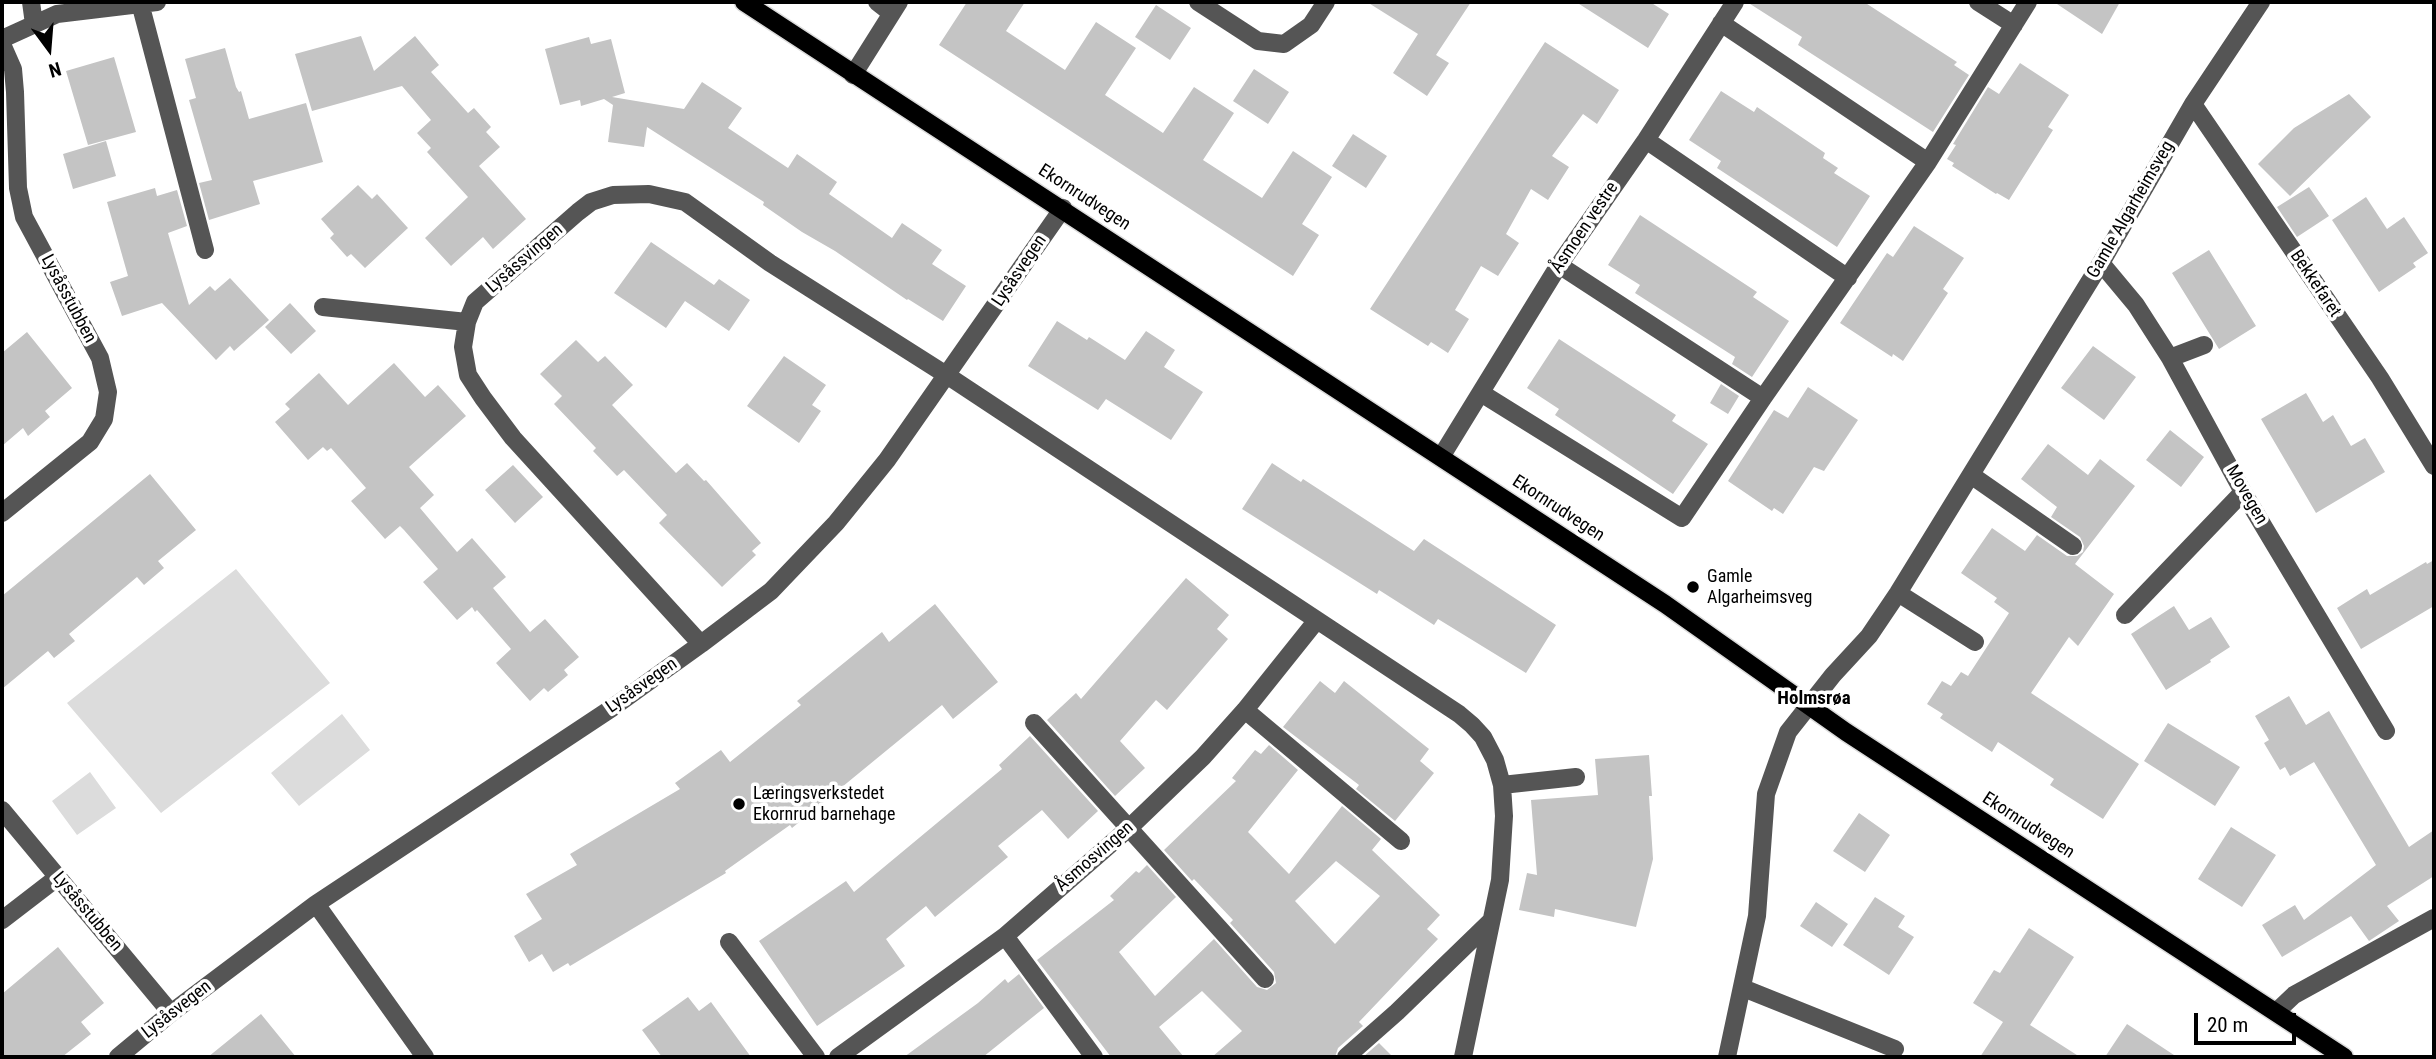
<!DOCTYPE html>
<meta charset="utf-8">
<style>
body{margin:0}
#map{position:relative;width:2436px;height:1059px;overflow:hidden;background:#fff;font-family:"Roboto Condensed",sans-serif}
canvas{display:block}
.frame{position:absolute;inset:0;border:4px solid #000;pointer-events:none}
.north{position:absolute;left:14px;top:14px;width:70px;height:70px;-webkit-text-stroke:5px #fff;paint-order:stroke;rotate:164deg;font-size:19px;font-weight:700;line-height:28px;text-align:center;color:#000}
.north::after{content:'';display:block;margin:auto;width:24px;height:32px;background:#000;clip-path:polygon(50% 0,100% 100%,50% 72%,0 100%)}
.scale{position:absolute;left:2194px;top:1013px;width:102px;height:32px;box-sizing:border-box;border:4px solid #000;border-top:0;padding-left:9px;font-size:21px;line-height:24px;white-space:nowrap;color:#000;-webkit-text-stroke:5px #fff;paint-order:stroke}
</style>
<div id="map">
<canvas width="2436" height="1059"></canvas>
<div class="frame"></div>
<div class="north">N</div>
<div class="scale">20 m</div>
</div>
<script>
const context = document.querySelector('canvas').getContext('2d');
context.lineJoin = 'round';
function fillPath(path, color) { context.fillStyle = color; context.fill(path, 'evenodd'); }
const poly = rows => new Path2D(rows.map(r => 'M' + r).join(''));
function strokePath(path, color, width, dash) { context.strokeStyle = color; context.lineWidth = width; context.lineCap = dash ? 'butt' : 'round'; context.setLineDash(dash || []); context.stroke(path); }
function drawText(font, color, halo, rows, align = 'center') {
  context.font = font + ' "Roboto Condensed",sans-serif'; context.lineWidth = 7; context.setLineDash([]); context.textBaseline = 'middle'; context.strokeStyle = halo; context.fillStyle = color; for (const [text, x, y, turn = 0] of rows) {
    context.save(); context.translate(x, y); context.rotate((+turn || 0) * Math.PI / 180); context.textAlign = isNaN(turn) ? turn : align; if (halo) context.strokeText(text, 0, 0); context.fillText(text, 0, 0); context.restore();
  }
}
const green = poly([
 [236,569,330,683,161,813,67,703],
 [342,714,370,750,299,806,271,773],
 [90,772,116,808,77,835,52,801]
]);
const building = poly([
 [967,2,1025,2,1006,31,1065,70,1096,22,1136,48,1105,95,1163,133,1194,87,1234,113,1203,160,1262,198,1293,151,1332,177,1302,224,1319,235,1293,276,939,45],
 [1367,2,1471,2,1436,55,1449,63,1427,96,1393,73,1418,34],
 [1576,2,1650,2,1669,14,1648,48],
 [1747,2,1864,2,1957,62,1954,65,1969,75,1933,132,1798,45,1802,37],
 [2054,2,2120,2,2102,34],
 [1156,5,1191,28,1170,60,1135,37],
 [361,36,374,71,415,36,439,65,431,72,468,113,474,108,491,127,486,132,500,147,479,166,526,219,493,249,483,237,451,266,425,238,468,197,427,152,431,148,417,133,431,120,402,86,312,111,295,54],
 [589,37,591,44,611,39,625,93,612,97,684,109,702,82,742,108,728,128,788,168,797,154,837,182,829,194,892,238,902,223,942,250,932,264,966,286,943,321,908,299,907,300,835,251,802,232,763,205,764,202,647,127,644,147,608,142,613,105,604,99,581,106,580,100,560,105,545,49],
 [1545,42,1619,90,1597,124,1583,114,1552,156,1569,167,1548,200,1531,189,1506,234,1519,243,1498,276,1481,266,1455,310,1469,319,1448,353,1431,342,1428,346,1370,309],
 [225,48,236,87,239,92,241,91,249,119,306,103,323,162,253,181,260,204,209,220,199,183,212,180,189,100,196,98,185,59],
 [114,57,136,132,88,145,66,71],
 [2020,63,2069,95,2048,127,2053,130,2009,200,1997,193,1996,194,1952,166,1954,163,1947,159,1956,145,1953,144,1988,87,1999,94],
 [1254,69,1289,92,1268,124,1233,101],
 [1721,91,1754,112,1757,107,1825,153,1823,158,1838,168,1834,173,1870,196,1837,247,1717,168,1721,161,1689,140],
 [2349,94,2371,117,2290,196,2258,164,2294,128],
 [1353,134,1387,156,1366,188,1332,166],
 [106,141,116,176,73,189,63,154],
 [358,185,372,199,377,194,408,228,365,268,351,254,347,257,330,238,334,234,321,219],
 [2309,187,2329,216,2297,237,2277,207],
 [155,188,157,196,177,190,187,226,168,233,189,305,210,286,215,291,230,278,269,320,234,351,230,346,216,360,162,303,122,316,110,282,128,276,107,202],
 [2366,197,2387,229,2404,217,2428,253,2413,263,2416,267,2379,292,2332,220],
 [1640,215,1757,292,1753,297,1789,321,1752,377,1732,364,1735,357,1635,293,1640,285,1608,265],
 [1914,226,1964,258,1943,289,1948,293,1903,361,1893,354,1892,357,1840,323,1887,253,1893,257],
 [651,242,714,285,719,279,750,300,729,331,685,301,666,328,614,293],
 [2209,250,2256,326,2219,349,2172,273],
 [290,303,316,331,291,354,265,327],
 [1057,321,1087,340,1089,337,1125,360,1146,331,1175,350,1164,367,1203,392,1171,440,1106,399,1098,410,1028,366],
 [27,332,72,388,45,411,50,417,28,436,23,428,2,446,2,353],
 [1559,339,1676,415,1672,421,1708,444,1673,494,1555,415,1559,409,1527,388],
 [576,340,598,362,605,356,633,385,612,405,676,473,687,463,704,481,706,480,761,543,752,551,756,555,722,587,659,523,667,515,624,470,617,476,593,451,596,448,554,404,562,396,540,374],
 [2093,346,2136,377,2104,420,2061,388],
 [784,356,826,385,812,405,821,411,799,443,747,406],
 [394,363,425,397,438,385,466,416,409,467,434,495,420,508,457,552,472,538,506,577,493,588,530,632,545,619,579,657,564,670,568,675,548,692,544,688,530,701,496,663,511,649,477,610,475,612,472,607,457,620,423,582,438,569,404,530,400,526,385,539,351,501,366,488,331,448,327,451,323,447,308,460,275,422,290,409,285,404,319,373,348,405],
 [1721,384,1739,396,1728,414,1710,403],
 [1808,387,1858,420,1824,471,1814,467,1783,514,1774,508,1772,511,1728,481,1774,410,1788,418],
 [2306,393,2323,422,2333,415,2351,446,2365,438,2385,472,2316,513,2261,419],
 [2170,430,2204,457,2181,487,2146,460],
 [2048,444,2088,475,2100,459,2135,486,2075,564,2114,594,2078,646,2069,637,2031,693,2139,764,2103,819,2050,785,2054,779,1998,742,1992,752,1940,718,1943,714,1927,704,1942,681,1951,686,1961,672,1968,676,2009,613,1994,602,1997,598,1961,573,1992,528,2025,551,2037,535,2067,556,2077,556,2083,552,2084,546,2080,537,2051,517,2057,507,2021,479],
 [1272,463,1301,482,1303,479,1414,551,1424,539,1556,625,1526,673,1438,619,1434,625,1379,590,1377,594,1242,509],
 [513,465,543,497,515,523,485,490],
 [150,474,196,530,158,561,164,568,144,585,137,577,69,634,75,641,54,658,48,651,2,689,2,596],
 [2434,560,2434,606,2361,649,2337,608,2367,589,2370,595,2426,562,2427,564],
 [1186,578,1229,615,1217,629,1228,639,1167,710,1156,700,1120,741,1145,768,1115,796,1047,720,1076,693,1081,699],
 [935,604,998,682,953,719,942,705,792,828,790,825,725,871,726,873,570,966,568,963,553,972,542,954,529,962,514,936,542,919,526,894,577,865,570,854,680,789,675,783,721,750,730,762,801,705,797,701,882,632,889,642],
 [2174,606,2189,630,2211,617,2230,647,2210,660,2211,662,2166,690,2131,634],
 [1320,681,1335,693,1344,681,1429,749,1420,761,1434,773,1395,821,1356,789,1359,785,1283,727],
 [2289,696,2306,725,2329,711,2409,847,2434,830,2434,876,2387,906,2399,921,2369,941,2351,916,2282,957,2262,925,2295,905,2304,920,2376,865,2314,762,2290,776,2285,767,2280,770,2264,743,2269,740,2255,716],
 [2168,723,2240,767,2215,806,2144,761],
 [1030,736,1098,811,1068,839,1042,810,998,846,1008,857,935,917,926,906,886,939,905,966,817,1026,759,941,846,881,854,892,1002,769,999,765],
 [1269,745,1298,770,1248,832,1251,835,1289,874,1342,806,1381,839,1372,850,1440,915,1427,929,1438,939,1359,1022,1363,1026,1338,1048,1335,1057,1212,1057,1242,1031,1202,991,1159,1027,1184,1057,1111,1057,1037,960,1114,900,1110,896,1136,871,1139,873,1147,865,1176,897,1119,952,1155,996,1214,939,1257,987,1267,990,1276,983,1274,972,1230,923,1233,920,1194,879,1192,881,1164,850,1236,781,1232,778,1255,750,1261,754],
 [1336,861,1380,896,1335,944,1295,901],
 [1649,755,1652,796,1649,796,1653,859,1636,927,1555,909,1554,917,1519,910,1527,873,1537,875,1531,800,1598,795,1595,759],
 [1859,813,1890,835,1865,872,1833,851],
 [2231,827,2276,855,2242,907,2198,879],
 [1875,897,1905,916,1898,927,1914,937,1889,975,1843,945],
 [1816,902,1848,924,1832,947,1800,926],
 [2029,928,2074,957,2030,1025,2080,1057,1980,1057,2003,1022,1973,1003,1994,970,2000,973],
 [58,947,104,1003,81,1022,91,1034,62,1057,2,1057,2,994],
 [1019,974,1044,1008,983,1057,904,1057,978,1003,1005,979,1008,983],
 [688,997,699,1011,711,1002,751,1057,662,1057,642,1030],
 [261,1014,296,1057,208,1057],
 [2127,1024,2177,1057,2105,1057],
 [1379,1043,1393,1057,1363,1057]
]);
const minor = poly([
 [31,2,34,24],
 [877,2,891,13],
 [1198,2,1258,41,1284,44,1311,25,1326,2],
 [1978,2,2014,25],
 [140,3,205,250],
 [1721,23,1928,162],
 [2,39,57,14,157,2],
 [2,44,13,69,15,92,18,188,24,217,100,358,108,392,104,419,90,442,2,513],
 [853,75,899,2],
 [2193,104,2380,378,2434,466],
 [1646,140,1848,278],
 [2101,263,2136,305,2170,358,2243,492,2386,731],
 [1559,265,1763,398],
 [323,307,467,322],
 [2170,358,2204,345],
 [1481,393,1682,518,1763,398,1928,162,2028,2],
 [1441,457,1559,265,1646,140,1735,2],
 [1971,475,2073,546],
 [1898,593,1975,642],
 [2125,615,2243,492],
 [701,644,513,438,483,398,468,375,463,347,467,322,475,302,578,212,591,202,613,195,649,194,685,202,770,263,948,376,1459,714,1472,725,1483,737,1495,760,1502,785,1504,816,1500,880,1463,1057],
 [1245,710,1401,841],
 [1034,723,1265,979],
 [1502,785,1576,777],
 [2,810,171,1013],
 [316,904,425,1057],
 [2,920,58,877],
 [1005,936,1094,1057],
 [729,942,816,1057],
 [1743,988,1895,1049],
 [2276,1012,2294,995,2434,918],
 [118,1057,171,1013,316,904,612,708,701,644,771,591,836,523,887,460,1063,208],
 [838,1057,1005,936,1129,828,1203,757,1245,710,1317,620],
 [1346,1057,1397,1012,1491,921],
 [1727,1057,1757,916,1766,794,1788,732,1833,675,1869,636,1898,593,2101,263,2193,104,2261,2]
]);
const major = poly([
 [744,2,1665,604,1846,732,2344,1057]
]);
const markers = [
 [1693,587,7,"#000"],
 [739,804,7,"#000"]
];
const streetNames = [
 ["Ekornrudvegen",1084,198,33],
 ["Gamle Algarheimsveg",2131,210,-60],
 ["Åsmoen vestre",1585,228,-56],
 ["Lysåssvingen",525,259,-41],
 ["Lysåsvegen",1020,271,-56],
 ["Bekkefaret",2315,284,56],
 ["Lysåsstubben",68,299,62],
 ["Movegen",2246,495,60],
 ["Ekornrudvegen",1558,509,33],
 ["Lysåsvegen",642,686,-35],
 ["Ekornrudvegen",2028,826,33],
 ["Åsmosvingen",1095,857,-41],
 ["Lysåsstubben",87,912,50],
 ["Lysåsvegen",177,1010,-38]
];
const poiNames = [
 ["Gamle",1707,577],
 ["Algarheimsveg",1707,598],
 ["Læringsverkstedet",753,794],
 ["Ekornrud barnehage",753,815]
];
const neighbourhoodNames = [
 ["Holmsrøa",1814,699]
];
fillPath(green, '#dcdcdc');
fillPath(building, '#c4c4c4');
strokePath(major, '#dbdbdb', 21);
strokePath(minor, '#555', 18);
strokePath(major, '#000', 18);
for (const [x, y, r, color] of markers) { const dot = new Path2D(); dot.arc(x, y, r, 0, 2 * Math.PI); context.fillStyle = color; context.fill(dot); strokePath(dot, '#fff', 2.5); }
drawText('18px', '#000', '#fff', streetNames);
drawText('18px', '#000', '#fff', poiNames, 'left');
drawText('bold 19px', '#000', '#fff', neighbourhoodNames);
</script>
